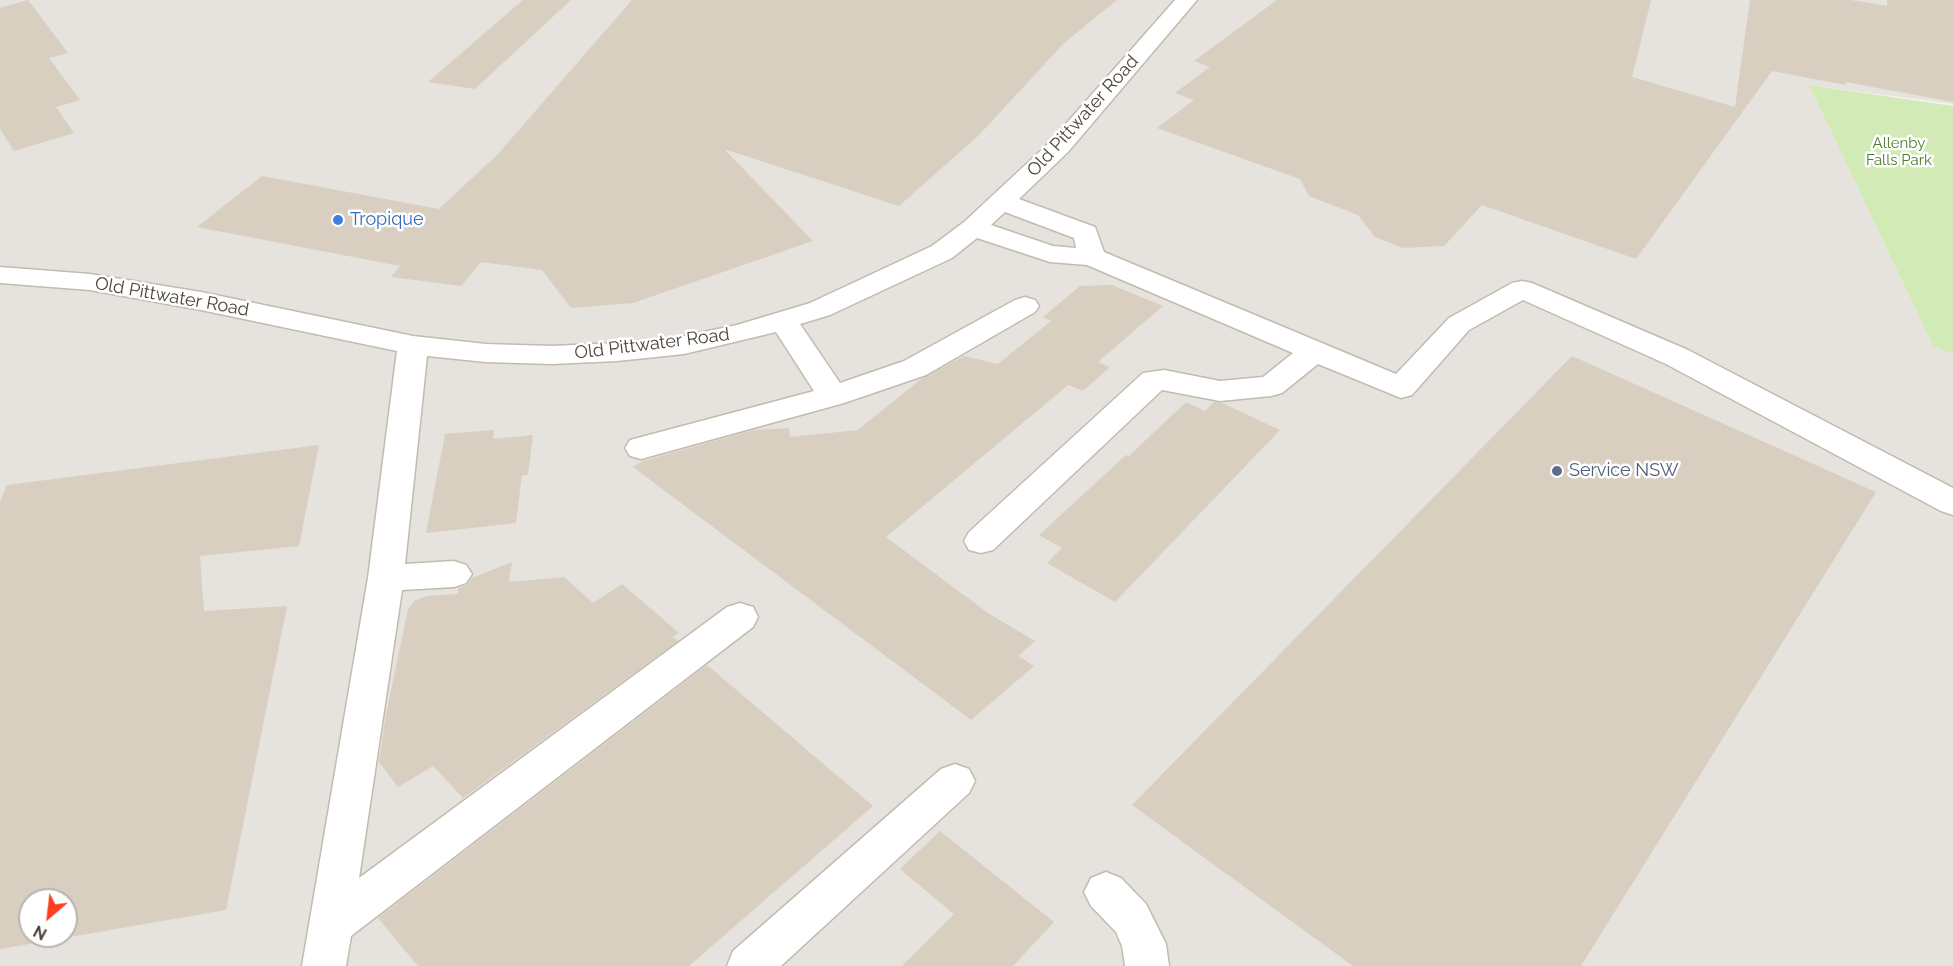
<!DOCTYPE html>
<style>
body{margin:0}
#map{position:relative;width:1953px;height:966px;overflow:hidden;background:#f6f3ec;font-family:Raleway,sans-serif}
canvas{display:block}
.north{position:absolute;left:18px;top:888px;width:60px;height:60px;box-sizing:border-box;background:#fff;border:2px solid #b7b4b0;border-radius:50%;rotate:208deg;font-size:16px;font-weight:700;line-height:24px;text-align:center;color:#4b4439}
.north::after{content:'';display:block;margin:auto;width:21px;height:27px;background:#fc3f1d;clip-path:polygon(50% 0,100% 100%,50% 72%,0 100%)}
</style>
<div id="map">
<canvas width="1953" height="966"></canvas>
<div class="north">N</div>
</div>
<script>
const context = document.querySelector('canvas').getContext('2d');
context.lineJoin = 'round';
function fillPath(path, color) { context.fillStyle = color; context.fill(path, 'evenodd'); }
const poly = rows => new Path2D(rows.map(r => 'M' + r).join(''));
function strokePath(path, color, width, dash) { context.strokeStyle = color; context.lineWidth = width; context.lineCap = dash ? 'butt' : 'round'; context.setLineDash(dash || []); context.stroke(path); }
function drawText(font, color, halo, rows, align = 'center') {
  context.font = font + ' Raleway,sans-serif'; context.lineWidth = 5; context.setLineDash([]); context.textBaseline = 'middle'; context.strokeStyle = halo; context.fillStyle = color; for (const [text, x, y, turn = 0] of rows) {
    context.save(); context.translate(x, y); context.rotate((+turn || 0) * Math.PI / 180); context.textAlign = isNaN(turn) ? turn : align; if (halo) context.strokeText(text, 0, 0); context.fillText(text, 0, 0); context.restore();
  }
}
const industrial = poly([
 [0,0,1953,0,1953,104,1809,85,1933,346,1953,355,1953,966,0,966],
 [30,900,66,900,66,936,30,936]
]);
const green = poly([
 [1809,85,1953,106,1953,355,1933,346]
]);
const building = poly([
 [28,0,68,53,49,58,80,100,56,107,74,133,14,151,0,129,0,8],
 [523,0,571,0,475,89,428,82],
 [632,0,1117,0,1064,43,979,135,899,206,724,149,813,241,633,303,571,308,542,270,481,262,461,286,391,277,400,266,197,227,262,176,439,209,498,154],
 [1277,0,1651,0,1632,77,1735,107,1750,0,1851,0,1887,6,1887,0,1953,0,1953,102,1846,82,1846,85,1772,71,1636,259,1482,205,1444,246,1403,248,1375,237,1358,215,1309,196,1300,179,1157,128,1194,100,1175,93,1210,67,1194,61],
 [1112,285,1163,306,1098,362,1110,367,1083,391,1068,385,886,537,988,613,1035,641,1018,656,1034,666,971,720,633,467,643,461,754,430,789,428,790,437,858,430,921,379,964,356,998,364,1051,321,1043,317,1080,286],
 [1572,356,1876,492,1581,966,1353,966,1132,805],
 [1186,402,1205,411,1214,402,1222,403,1280,430,1115,602,1047,563,1062,548,1039,535,1126,455,1129,456],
 [494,430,493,439,533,435,528,475,522,475,516,523,426,533,445,434],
 [319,445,299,546,200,556,204,611,287,606,226,910,0,949,0,502,7,485],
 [30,900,66,900,66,936,30,936],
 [512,562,509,582,564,577,593,603,622,584,679,633,673,637,678,641,463,798,433,766,398,787,379,762,386,714,408,609,414,601,426,596,458,594,458,588,467,585,472,578],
 [707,665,873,806,689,966,418,966,378,918],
 [940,831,1054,922,1013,966,902,966,954,914,900,869]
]);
const minor = poly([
 [1175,0,1197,0,1068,152,1019,199,1095,227,1104,252,1396,374,1449,318,1512,283,1522,281,1532,283,1688,350,1953,488,1953,515,1941,511,1666,364,1523,300,1469,330,1412,395,1401,398,1318,364,1282,393,1271,396,1220,401,1162,390,993,550,981,553,969,550,964,541,969,532,1143,373,1164,370,1220,381,1263,377,1293,353,1087,265,1050,262,977,238,952,258,830,315,800,324,840,383,904,361,1015,300,1025,297,1035,300,1039,306,1035,312,926,375,844,403,641,459,630,456,625,448,630,440,814,391,776,332,684,354,617,361,552,364,486,362,427,356,405,564,454,561,466,565,472,574,466,583,454,587,402,590,359,878,727,607,740,603,753,607,758,617,753,627,351,936,346,966,302,966,368,578,397,351,201,310,90,290,0,283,0,267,90,274,201,292,413,336,486,344,552,346,617,343,684,336,737,325,810,303,932,246,964,222,1050,142,1175,0],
 [1005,212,1074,238,1076,248,1053,246,991,225,1005,212],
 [955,764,969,769,975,781,969,793,781,966,727,966,733,951,941,769,955,764],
 [1106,872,1121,878,1146,904,1166,944,1169,966,1125,966,1122,946,1116,932,1091,906,1084,892,1091,878,1106,872]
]);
const markers = [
 [338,220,6,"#3f7fe0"],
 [1557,471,6,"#5c6f8a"]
];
const farParknames = [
 ["Allenby",1899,143],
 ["Falls Park",1899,160]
];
const streetNames = [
 ["Old Pittwater Road",1083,116,-48],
 ["Old Pittwater Road",172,297,10],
 ["Old Pittwater Road",652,344,-7]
];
const shopNames = [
 ["Tropique",350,220]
];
const serviceNames = [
 ["Service NSW",1569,471]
];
fillPath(industrial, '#e6e2dd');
fillPath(green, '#d2eab5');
fillPath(building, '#d8cfc1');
strokePath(minor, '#c2bbae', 3);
fillPath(minor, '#fff');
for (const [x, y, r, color] of markers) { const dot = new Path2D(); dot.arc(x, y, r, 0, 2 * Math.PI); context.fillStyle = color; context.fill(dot); strokePath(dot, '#fff', 2); }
drawText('15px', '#4a7f2a', '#fff', farParknames);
drawText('18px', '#4b4439', '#fff', streetNames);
drawText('18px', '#366cbe', '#fff', shopNames, 'left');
drawText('18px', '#4e5e75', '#fff', serviceNames, 'left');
</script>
